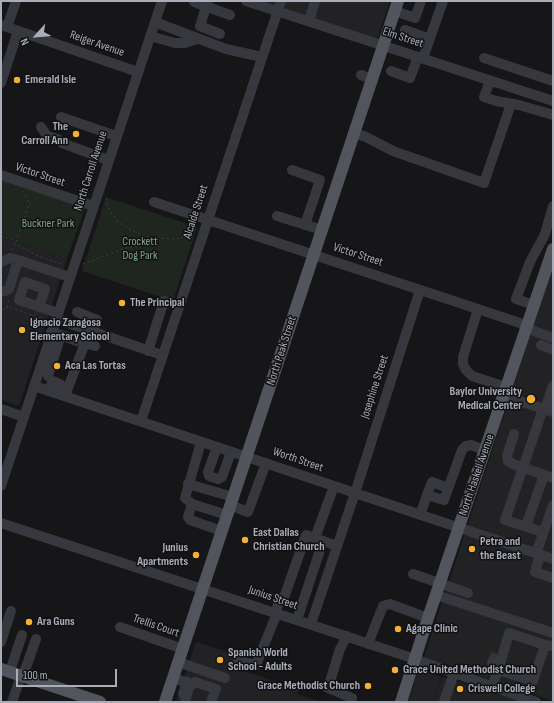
<!DOCTYPE html>
<style>
body{margin:0}
#map{position:relative;width:554px;height:703px;overflow:hidden;background:#161618;font-family:"Sofia Sans Condensed",sans-serif}
canvas{display:block}
.frame{position:absolute;inset:0;border:2px solid #a8adb8;pointer-events:none}
.north{position:absolute;left:16px;top:16px;width:40px;height:40px;-webkit-text-stroke:3px #111113;paint-order:stroke;rotate:243deg;font-size:11px;font-weight:700;line-height:16px;text-align:center;color:#a8adb8}
.north::after{content:'';display:block;margin:auto;width:14px;height:18px;background:#a8adb8;clip-path:polygon(50% 0,100% 100%,50% 72%,0 100%)}
.scale{position:absolute;left:16px;top:669px;width:101px;height:18px;box-sizing:border-box;border:2px solid #a8adb8;border-top:0;padding-left:5px;font-size:12px;line-height:14px;white-space:nowrap;color:#a8adb8;-webkit-text-stroke:3px #111113;paint-order:stroke}
</style>
<div id="map">
<canvas width="554" height="703"></canvas>
<div class="frame"></div>
<div class="north">N</div>
<div class="scale">100 m</div>
</div>
<script>
const context = document.querySelector('canvas').getContext('2d');
context.lineJoin = 'round';
function fillPath(path, color) { context.fillStyle = color; context.fill(path, 'evenodd'); }
const poly = rows => new Path2D(rows.map(r => 'M' + r).join(''));
function strokePath(path, color, width, dash) { context.strokeStyle = color; context.lineWidth = width; context.lineCap = dash ? 'butt' : 'round'; context.setLineDash(dash || []); context.stroke(path); }
function drawText(font, color, halo, rows, align = 'center') {
  context.font = font + ' "Sofia Sans Condensed",sans-serif'; context.lineWidth = 3; context.setLineDash([]); context.textBaseline = 'middle'; context.strokeStyle = halo; context.fillStyle = color; for (const [text, x, y, turn = 0] of rows) {
    context.save(); context.translate(x, y); context.rotate((+turn || 0) * Math.PI / 180); context.textAlign = isNaN(turn) ? turn : align; if (halo) context.strokeText(text, 0, 0); context.fillText(text, 0, 0); context.restore();
  }
}
const built = poly([
 [262,1,390,1,377,39],
 [1,237,67,259,19,406,1,400],
 [551,272,553,273,553,701,424,657],
 [196,642,237,655,233,667,299,690,297,694,320,702,176,702],
 [419,668,441,677,434,699,442,677,523,702,408,702]
]);
const green = poly([
 [1,180,85,208,67,259,1,237],
 [106,197,197,227,173,301,82,271],
 [503,618,553,635,553,638,510,623,508,630,502,628,489,667,493,668,491,675,531,689,532,686,545,691,547,688,552,690,550,697,484,675]
]);
const minorTunnel = poly([
 [492,663,496,653]
]);
const path = poly([
 [23,191,29,203],
 [106,198,109,209,116,220,124,226,141,235,152,238,178,239,188,235,196,229],
 [1,236,12,240,23,248,38,256,64,265],
 [139,246,151,245,152,239],
 [11,250,16,242,29,204,38,197],
 [83,264,126,248,138,246,141,235],
 [7,307,9,301,8,299],
 [1,310,9,307,46,320]
]);
const minor = poly([
 [208,1,200,26,220,34],
 [246,1,553,101],
 [194,2,230,15],
 [395,11,415,18,421,1],
 [309,21,315,1],
 [155,22,226,49,262,57],
 [1,25,138,72],
 [7,27,16,1],
 [405,30,430,39],
 [150,36,175,43,185,43,197,39],
 [423,58,443,1],
 [484,58,553,81],
 [391,71,410,78,418,57],
 [361,75,372,79],
 [490,81,484,97,496,101,519,105,553,115],
 [1,83,18,31],
 [61,117,116,136],
 [41,127,47,136,58,139,62,143,108,160],
 [354,134,364,136,393,151,484,183,511,104],
 [292,170,320,180,305,225],
 [1,175,93,206],
 [154,202,520,323,534,331,553,338],
 [277,216,322,230],
 [18,260,70,277],
 [1,262,10,258,18,260,9,289,5,291,1,292],
 [534,305,516,299,530,262,545,234,553,206],
 [39,307,45,289,25,282,19,300,58,313],
 [478,309,463,357,463,364,466,370,472,376,506,387],
 [77,312,97,320,93,332],
 [56,319,162,355],
 [61,335,77,341],
 [541,345,553,350],
 [148,351,164,301,179,305],
 [48,376,61,335,51,332],
 [34,386,553,559],
 [48,391,53,381,60,384,58,394],
 [65,396,85,343,95,346],
 [504,396,553,412],
 [1,409,24,417],
 [543,409,505,520,543,532],
 [545,409,553,386],
 [141,421,281,1],
 [514,434,507,456,508,461,513,464,553,478],
 [201,442,185,498,192,504,227,515],
 [217,447,208,472,209,476,218,479,222,477,231,452],
 [188,484,233,497],
 [1,486,162,1],
 [427,495,432,482,448,488],
 [192,504,188,517,190,520,222,531],
 [230,505,248,512,266,463],
 [420,515,427,495,444,500,462,450,466,446,471,445,485,450],
 [1,523,409,657,536,702],
 [526,526,544,475],
 [315,538,334,486],
 [536,554,553,505],
 [540,555,535,572,553,578],
 [413,574,468,593],
 [436,595,553,633],
 [275,613,279,602,285,595,306,535,337,546],
 [297,620,323,541],
 [311,624,355,493,420,290],
 [120,627,183,649],
 [347,636,340,649,328,688,352,698,350,702],
 [1,642,11,611],
 [368,644,383,606,390,604,428,618],
 [545,645,533,681,498,670,509,633,545,645,553,646],
 [238,660,256,665,277,613],
 [178,662,225,678],
 [10,671,22,635],
 [23,676,36,639],
 [173,679,187,682,183,694],
 [492,686,498,670,492,663],
 [12,702,21,675],
 [185,702,189,688,192,684,195,682,216,689,211,702],
 [444,702,454,673]
]);
const major = poly([
 [1,669,100,702],
 [165,702,398,1],
 [401,702,428,618,553,249]
]);
const markers = [
 [17,80,4,"#f2b134"],
 [76,134,4,"#f2b134"],
 [122,303,4,"#f2b134"],
 [22,330,4,"#f2b134"],
 [57,366,4,"#f2b134"],
 [531,399,5,"#f2b134"],
 [245,540,4,"#f2b134"],
 [472,549,4,"#f2b134"],
 [196,555,4,"#f2b134"],
 [29,622,4,"#f2b134"],
 [398,629,4,"#f2b134"],
 [220,660,4,"#f2b134"],
 [395,670,4,"#f2b134"],
 [368,686,4,"#f2b134"],
 [460,689,4,"#f2b134"]
];
const streetNames = [
 ["Elm Street",403,38,18],
 ["Reiger Avenue",97,44,19],
 ["North Carroll Avenue",91,171,-72],
 ["Victor Street",40,175,19],
 ["Alcalde Street",196,212,-72],
 ["Victor Street",358,255,18],
 ["North Peak Street",282,351,-72],
 ["Josephine Street",375,387,-72],
 ["Worth Street",298,460,19],
 ["North Haskell Avenue",477,475,-71],
 ["Junius Street",273,598,19],
 ["Trellis Court",156,626,19]
];
const poiNames = [
 ["Emerald Isle",25,80],
 ["The",68,127,"right"],
 ["Carroll Ann",68,141,"right"],
 ["The Principal",130,303],
 ["Ignacio Zaragosa",30,323],
 ["Elementary School",30,337],
 ["Aca Las Tortas",65,366],
 ["Baylor University",522,392,"right"],
 ["Medical Center",522,406,"right"],
 ["East Dallas",253,533],
 ["Christian Church",253,547],
 ["Petra and",480,542],
 ["the Beast",480,556],
 ["Junius",188,548,"right"],
 ["Apartments",188,562,"right"],
 ["Ara Guns",37,622],
 ["Agape Clinic",406,629],
 ["Spanish World",228,653],
 ["School - Adults",228,667],
 ["Grace United Methodist Church",403,670],
 ["Grace Methodist Church",360,686,"right"],
 ["Criswell College",468,689]
];
const parkNames = [
 ["Buckner Park",48,224],
 ["Crockett",140,242],
 ["Dog Park",140,256]
];
fillPath(built, '#222225');
fillPath(green, '#1e261f');
strokePath(minorTunnel, '#333438', 10, [10, 5]);
strokePath(path, '#3d3f44', 1, [2, 3]);
strokePath(minor, '#37383d', 10);
strokePath(major, '#53555c', 12);
for (const [x, y, r, color] of markers) { const dot = new Path2D(); dot.arc(x, y, r, 0, 2 * Math.PI); context.fillStyle = color; context.fill(dot); strokePath(dot, '#111113', 1.5); }
drawText('12px', '#a8adb8', '#111113', streetNames);
drawText('bold 12px', '#a8adb8', '#111113', poiNames, 'left');
drawText('12px', '#7fa381', '#111113', parkNames);
</script>
